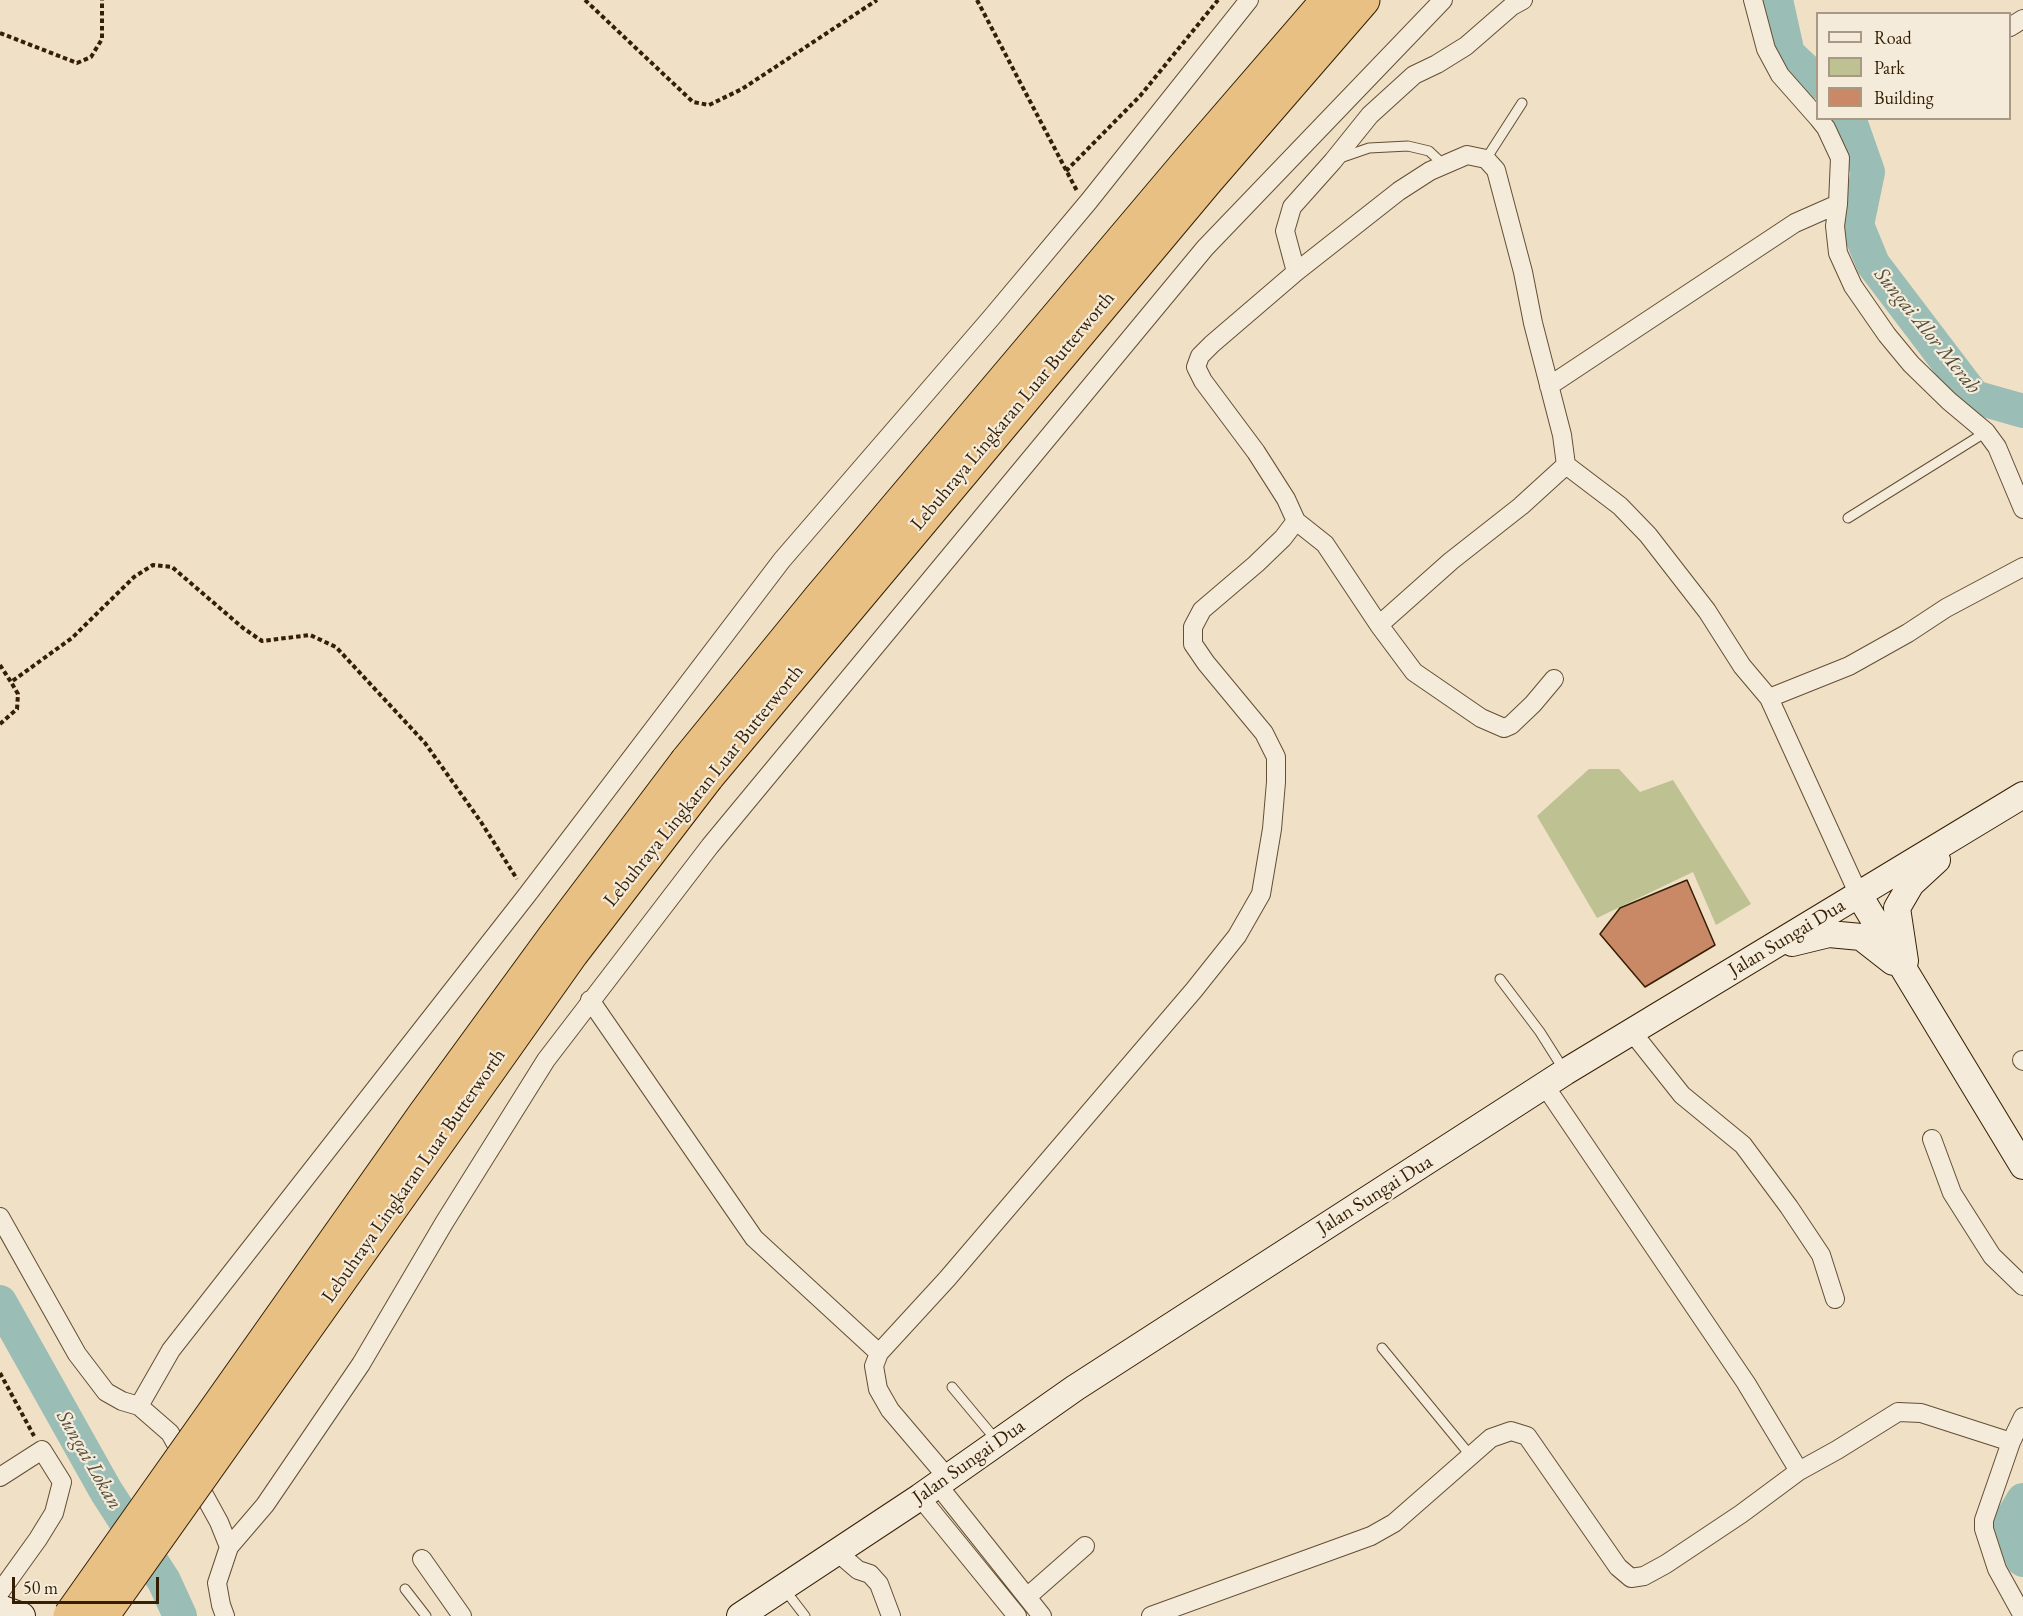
<!DOCTYPE html>
<style>
body{margin:0}
#map{position:relative;width:2023px;height:1616px;overflow:hidden;background:#efe0c6;font-family:"EB Garamond",serif}
canvas{display:block}
.legend{position:absolute;left:1816px;top:12px;width:195px;height:108px;box-sizing:border-box;background:#f5ebda;border:2px solid #a89984;margin:0;padding:8px 10px;list-style:none;font-size:18px;color:#341f04}
.legend li{display:flex;align-items:center;gap:12px;height:30px}
.legend b{width:30px;border:2px solid #a89984}
.scale{position:absolute;left:12px;top:1577px;width:147px;height:27px;box-sizing:border-box;border:3px solid #341f04;border-top:0;padding-left:8px;font-size:18px;line-height:21px;white-space:nowrap;color:#341f04;-webkit-text-stroke:4px #f5ebda;paint-order:stroke}
</style>
<div id="map">
<canvas width="2023" height="1616"></canvas>
<ul class="legend">
<li><b style="height:8px;background:#f5ebda"></b>Road</li>
<li><b style="height:16px;background:#bec191"></b>Park</li>
<li><b style="height:16px;background:#ca8966"></b>Building</li>
</ul>
<div class="scale">50 m</div>
</div>
<script>
const context = document.querySelector('canvas').getContext('2d');
context.lineJoin = 'round';
function fillPath(path, color) { context.fillStyle = color; context.fill(path, 'evenodd'); }
const poly = rows => new Path2D(rows.map(r => 'M' + r).join(''));
function strokePath(path, color, width, dash) { context.strokeStyle = color; context.lineWidth = width; context.lineCap = dash ? 'butt' : 'round'; context.setLineDash(dash || []); context.stroke(path); }
function drawText(font, color, halo, rows, align = 'center') {
  context.font = font + ' "EB Garamond",serif'; context.lineWidth = 4.5; context.setLineDash([]); context.textBaseline = 'middle'; context.strokeStyle = halo; context.fillStyle = color; for (const [text, x, y, turn = 0] of rows) {
    context.save(); context.translate(x, y); context.rotate((+turn || 0) * Math.PI / 180); context.textAlign = isNaN(turn) ? turn : align; if (halo) context.strokeText(text, 0, 0); context.fillText(text, 0, 0); context.restore();
  }
}
const green = poly([
 [1589,769,1619,769,1640,792,1673,780,1751,904,1716,925,1693,872,1597,918,1537,816]
]);
const river = poly([
 [1776,0,1788,54,1818,82],
 [1849,118,1868,172,1857,225,1873,264,1974,397,2023,411],
 [0,1302,106,1491,164,1581,180,1616],
 [2023,1500,2006,1528,2023,1560]
]);
const building = poly([
 [1687,880,1715,945,1645,987,1600,934,1620,908,1687,880]
]);
const path = poly([
 [585,0,693,102,709,105,742,89,877,0],
 [977,0,1077,191],
 [0,33,77,63,91,57,102,39,102,0],
 [1066,171,1140,96,1218,0],
 [0,665,11,682,72,638,134,577,153,565,172,567,243,628,262,641,310,635,336,647,425,743,481,822,517,879],
 [0,724,17,709,18,694,11,682],
 [0,1373,34,1436]
]);
const lane = poly([
 [1340,158,1369,148,1408,146,1429,151,1444,165],
 [1486,159,1522,103],
 [1848,518,1986,432],
 [1500,979,1540,1032,1564,1070],
 [1382,1348,1470,1455],
 [952,1387,997,1441],
 [405,1589,426,1616],
 [785,1590,805,1616]
]);
const street = poly([
 [1753,0,1766,49,1780,75,1818,118],
 [2010,27,2023,19],
 [1818,118,1826,128,1840,158,1838,204,1835,226,1838,253,1853,286,1887,335,1911,364,1949,401,1986,432,1997,447,2023,509],
 [1296,272,1285,231,1292,207,1333,161,1370,115,1414,75,1437,64,1466,46,1512,6,1523,0],
 [1549,386,1795,223,1838,204],
 [1296,521,1325,544,1379,625,1414,672,1481,718,1504,728,1511,725,1533,704,1554,679],
 [1379,625,1451,561,1521,506,1566,465],
 [1769,698,1849,666,1908,633,1946,608,2023,567],
 [590,1000,754,1238,879,1353],
 [1632,1032,1682,1095,1743,1145,1789,1207,1821,1255,1835,1299],
 [2022,1060,2023,1061],
 [1545,1086,1746,1383,1799,1471],
 [1932,1139,1952,1193,1992,1256,2023,1286],
 [0,1217,77,1354,106,1392,122,1401,139,1406,170,1433,219,1522,229,1547,217,1583,221,1605,225,1616],
 [139,1406,171,1350,527,895,782,560,991,318,1089,201,1249,0],
 [0,1477,42,1450,62,1482,54,1513,38,1539,0,1592],
 [947,1477,890,1410,878,1389,874,1366,879,1353,947,1279,1194,990,1237,936,1261,894,1272,829,1276,782,1276,757,1264,733,1206,663,1193,644,1193,627,1202,610,1256,564,1283,538,1296,521,1286,499,1256,452,1203,381,1196,367,1200,356,1212,344,1296,272,1399,191,1430,171,1467,155,1486,159,1496,170,1523,272,1533,323,1562,435,1566,465,1620,506,1648,535,1707,611,1742,666,1769,698,1859,895],
 [937,1484,1042,1616],
 [920,1497,1017,1616],
 [229,1547,265,1505,361,1364,444,1223,546,1060,710,846,1205,248,1443,0],
 [837,1552,858,1570,870,1574,879,1584,891,1616],
 [422,1559,462,1616],
 [1027,1597,1085,1546],
 [1151,1616,1371,1536,1394,1523,1491,1438,1511,1431,1527,1436,1618,1567,1631,1578,1644,1576,1666,1564,1741,1514,1799,1471,1837,1450,1898,1412,1921,1413,2011,1442],
 [2023,1616,1997,1569,1984,1529,1984,1520,2011,1442,2023,1417]
]);
const secondary = poly([
 [1859,895,2023,1166],
 [1792,943,1829,934,1861,937,1893,962],
 [1905,961,1897,908,1911,884,1937,860],
 [0,1608,22,1616],
 [740,1616,920,1497,1075,1388,1565,1072,2023,795]
]);
const highway = poly([
 [687,761,820,598,1189,161,1328,0],
 [707,777,1207,180,1363,0]
]);
const highwayBridge = poly([
 [70,1616,424,1115,554,937,687,761],
 [102,1616,572,953,707,777]
]);
const streetNames = [
 ["Lebuhraya Lingkaran Luar Butterworth",1013,411,-50],
 ["Lebuhraya Lingkaran Luar Butterworth",704,786,-51],
 ["Jalan Sungai Dua",1787,938,-31],
 ["Lebuhraya Lingkaran Luar Butterworth",414,1176,-55],
 ["Jalan Sungai Dua",1375,1195,-32],
 ["Jalan Sungai Dua",969,1462,-35]
];
const waterNames = [
 ["Sungai Alor Merah",1927,331,51],
 ["Sungai Lokan",89,1460,60]
];
fillPath(green, '#bec191');
strokePath(river, '#9abdb6', 34);
fillPath(building, '#ca8966');
strokePath(building, '#341f04', 1.5);
strokePath(lane, '#634f34', 11);
strokePath(street, '#634f34', 20);
strokePath(secondary, '#341f04', 28);
strokePath(highway, '#341f04', 35);
strokePath(path, '#341f04', 4, [4.5, 3]);
strokePath(lane, '#f5ebda', 9);
strokePath(street, '#f5ebda', 18);
strokePath(secondary, '#f5ebda', 26);
strokePath(highway, '#e8c083', 33);
strokePath(highwayBridge, '#341f04', 35, []);
strokePath(highwayBridge, '#e8c083', 33);
drawText('20px', '#341f04', '#f5ebda', streetNames);
drawText('italic 21px', '#534e39', '#f5ebda', waterNames);
</script>
